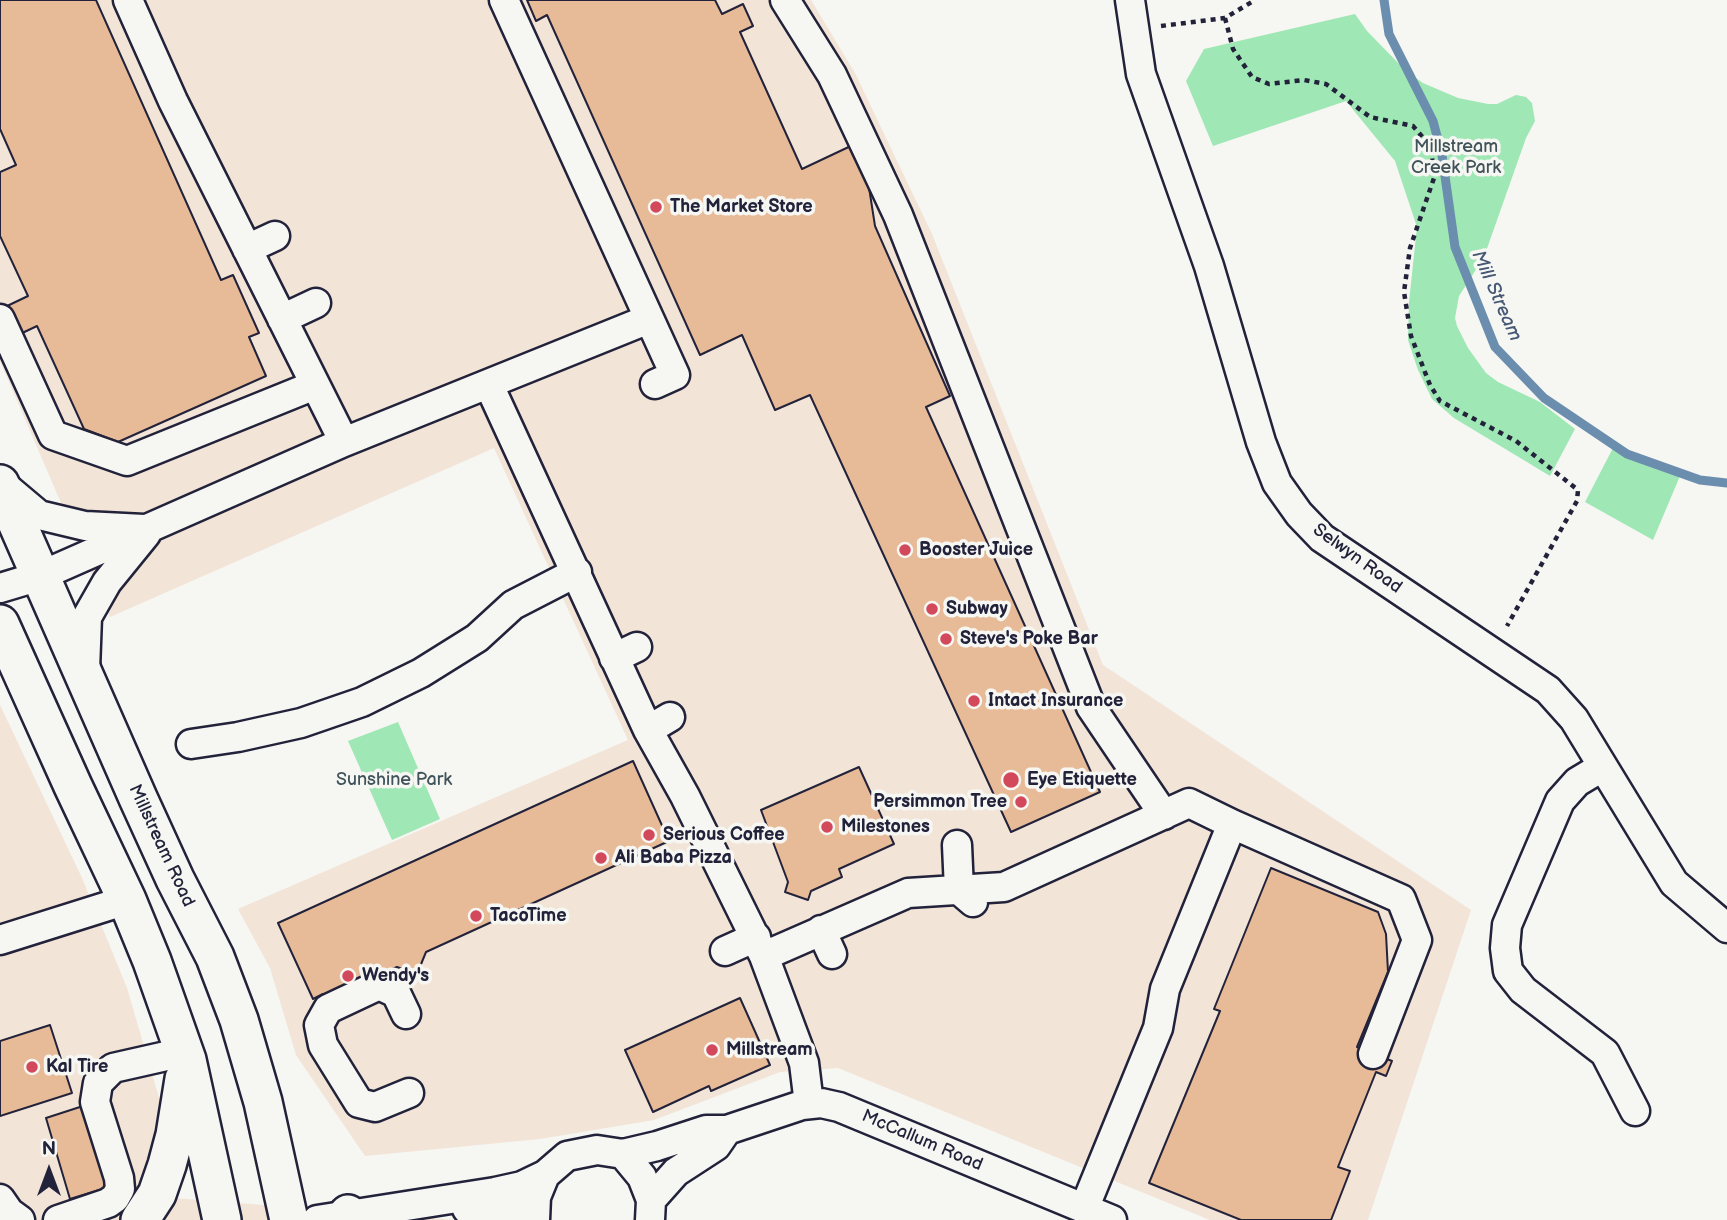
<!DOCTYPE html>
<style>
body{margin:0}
#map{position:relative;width:1727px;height:1220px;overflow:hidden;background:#f6f6f2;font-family:"Balsamiq Sans",sans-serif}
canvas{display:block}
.north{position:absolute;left:14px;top:1136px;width:70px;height:70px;-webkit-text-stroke:5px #f6f6f2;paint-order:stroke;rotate:0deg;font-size:19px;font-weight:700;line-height:28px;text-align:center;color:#22223b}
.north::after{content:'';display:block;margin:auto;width:24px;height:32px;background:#22223b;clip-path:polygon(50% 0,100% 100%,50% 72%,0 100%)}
</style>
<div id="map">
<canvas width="1727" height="1220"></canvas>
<div class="north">N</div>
</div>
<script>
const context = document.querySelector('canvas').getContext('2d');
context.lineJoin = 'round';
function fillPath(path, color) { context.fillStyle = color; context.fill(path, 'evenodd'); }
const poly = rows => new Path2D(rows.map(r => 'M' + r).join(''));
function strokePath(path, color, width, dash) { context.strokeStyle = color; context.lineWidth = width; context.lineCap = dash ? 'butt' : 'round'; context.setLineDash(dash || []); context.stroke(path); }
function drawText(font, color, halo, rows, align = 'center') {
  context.font = font + ' "Balsamiq Sans",sans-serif'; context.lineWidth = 7; context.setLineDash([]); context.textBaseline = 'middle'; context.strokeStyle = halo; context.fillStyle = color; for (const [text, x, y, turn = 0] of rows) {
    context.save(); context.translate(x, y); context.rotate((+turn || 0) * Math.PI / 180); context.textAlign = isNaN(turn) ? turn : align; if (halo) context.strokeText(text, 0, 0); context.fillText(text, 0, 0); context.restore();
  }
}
const built = poly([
 [0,0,811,0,855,73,932,234,1103,665,1471,910,1368,1220,1210,1220,838,1068,780,1072,654,1120,540,1139,365,1156,296,1055,270,968,238,909,628,740,494,448,110,617,0,361],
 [0,705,82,878,127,988,176,1156,174,1198,455,1220,0,1220]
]);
const green = poly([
 [1355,14,1367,31,1405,70,1423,83,1458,98,1488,104,1497,104,1516,95,1526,97,1532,103,1535,121,1526,138,1484,257,1459,296,1455,318,1457,326,1468,348,1486,373,1498,382,1540,402,1575,429,1550,476,1454,418,1432,399,1418,370,1408,340,1409,302,1417,227,1395,161,1346,101,1213,146,1186,81,1204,49],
 [1614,446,1680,476,1653,540,1585,502],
 [398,722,440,819,392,840,348,741]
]);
const stream = poly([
 [1384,0,1389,34,1433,121,1442,155,1455,247,1495,347,1544,398,1627,454,1700,480,1727,483]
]);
const building = poly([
 [0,0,96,0,221,280,233,275,259,333,249,337,266,376,118,442,84,429,37,326,18,335,5,307,28,296,0,236,0,172,16,165,0,129,0,0],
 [527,0,715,0,722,14,743,4,753,26,740,32,802,169,855,144,866,168,875,226,950,396,926,407,1100,792,1011,832,810,395,775,410,742,335,700,355,547,15,536,21,527,0],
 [633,761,669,841,426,952,417,974,397,967,326,999,323,994,313,999,278,923,633,761],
 [859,767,894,844,839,869,842,877,811,891,808,900,785,892,788,882,761,810,859,767],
 [1271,868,1378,912,1386,934,1388,972,1357,1047,1392,1061,1386,1076,1376,1072,1338,1167,1350,1171,1331,1220,1241,1220,1149,1183,1220,1011,1214,1009,1271,868],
 [740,998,770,1065,711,1091,709,1086,653,1112,625,1050,740,998],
 [50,1025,72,1093,0,1116,0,1041,50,1025],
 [83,1106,109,1187,70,1199,46,1118,83,1106]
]);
const path = poly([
 [1225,18,1233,49,1252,77,1269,84,1304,80,1326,84,1370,117,1413,126,1431,147,1434,178,1410,248,1404,292,1411,336,1430,385,1440,401,1516,441,1578,490,1577,501,1507,626],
 [1161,26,1225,18,1255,0]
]);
const minor = poly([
 [128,0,173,101,344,442],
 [504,0,675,375,655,384],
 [785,0,832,75,898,215,1091,707,1164,815],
 [1130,0,1141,74,1209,266,1261,442,1277,483,1299,514,1322,538,1548,690,1574,719,1674,883,1727,928],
 [247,249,275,236],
 [0,319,53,435,127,461,315,385],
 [282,319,316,303],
 [489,385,648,730,685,796,764,956,804,1063,809,1104],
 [1,483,39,515,85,526,144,529],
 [0,588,40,576,344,442,649,319],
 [614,658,637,647],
 [85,670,87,617,107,582,146,534],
 [648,730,670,717],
 [191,744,238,737,301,723,362,702,421,673,477,638,513,605,577,572],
 [1602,767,1577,782,1560,801,1507,925,1505,948,1508,971,1523,990,1605,1053,1635,1111],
 [1232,824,1401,899,1417,940,1373,1054],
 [957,845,959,890,973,902],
 [821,930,832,954],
 [0,940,127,900],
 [725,951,756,937],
 [764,956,908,893,1004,887,1189,803,1232,824,1165,989,1158,1028,1084,1209],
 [406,1014,396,993,379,985,328,1009,319,1025,323,1045,359,1103,375,1107,409,1093],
 [623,1154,642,1177,651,1200,650,1220],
 [0,1199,9,1212,20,1220],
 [651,1200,676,1172,716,1146,727,1130],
 [467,1209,506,1210,524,1214,533,1220],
 [58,1220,108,1203,115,1198,120,1189,119,1178,95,1102,98,1083,113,1068,184,1052],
 [317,1220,495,1192,522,1186,545,1175],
 [535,1220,536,1197,545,1175,567,1156,597,1150,623,1154,657,1146,706,1130,727,1130,802,1105,821,1103,839,1107,1112,1220]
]);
const major = poly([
 [0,484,138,798,175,879,215,957,239,1020,263,1102,289,1220],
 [0,624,73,786,127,900,152,961,187,1060,222,1220],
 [140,1220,157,1194,167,1165,175,1135,184,1079],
 [346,1220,348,1214]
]);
const markers = [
 [656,207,7,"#d1495b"],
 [905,550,7,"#d1495b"],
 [932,609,7,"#d1495b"],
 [946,639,7,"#d1495b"],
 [974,701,7,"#d1495b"],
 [1011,780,9,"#d1495b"],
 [1021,802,7,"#d1495b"],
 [827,827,7,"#d1495b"],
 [649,835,7,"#d1495b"],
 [601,858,7,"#d1495b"],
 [476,916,7,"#d1495b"],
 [348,976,7,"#d1495b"],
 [712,1050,7,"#d1495b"],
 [32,1067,7,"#d1495b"]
];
const parkNames = [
 ["Millstream",1456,147],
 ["Creek Park",1456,168],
 ["Sunshine Park",394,780]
];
const poiNames = [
 ["The Market Store",670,207],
 ["Booster Juice",919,550],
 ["Subway",946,609],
 ["Steve's Poke Bar",960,639],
 ["Intact Insurance",988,701],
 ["Eye Etiquette",1027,780],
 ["Persimmon Tree",1007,802,"right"],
 ["Milestones",841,827],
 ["Serious Coffee",663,835],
 ["Ali Baba Pizza",615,858],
 ["TacoTime",490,916],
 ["Wendy's",362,976],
 ["Millstream",726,1050],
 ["Kal Tire",46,1067]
];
const streetNames = [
 ["Selwyn Road",1357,559,36],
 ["Millstream Road",161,846,65],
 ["McCallum Road",922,1141,23]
];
const waterNames = [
 ["Mill Stream",1496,296,66]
];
fillPath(built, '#f2e4d7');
fillPath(green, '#9fe7b5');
strokePath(stream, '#6b8eae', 9);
fillPath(building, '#e8bb98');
strokePath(building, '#22223b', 2);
strokePath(minor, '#22223b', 33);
strokePath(major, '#22223b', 42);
strokePath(path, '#22223b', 4.5, [5, 5]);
strokePath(minor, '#f6f6f2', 28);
strokePath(major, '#f6f6f2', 37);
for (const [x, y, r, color] of markers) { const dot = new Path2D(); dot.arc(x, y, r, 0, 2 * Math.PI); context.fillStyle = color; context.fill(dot); strokePath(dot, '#f6f6f2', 2.5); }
drawText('18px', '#41535a', '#f6f6f2', parkNames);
drawText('bold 18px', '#22223b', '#f6f6f2', poiNames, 'left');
drawText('18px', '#22223b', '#f6f6f2', streetNames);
drawText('italic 19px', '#465875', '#f6f6f2', waterNames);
</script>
